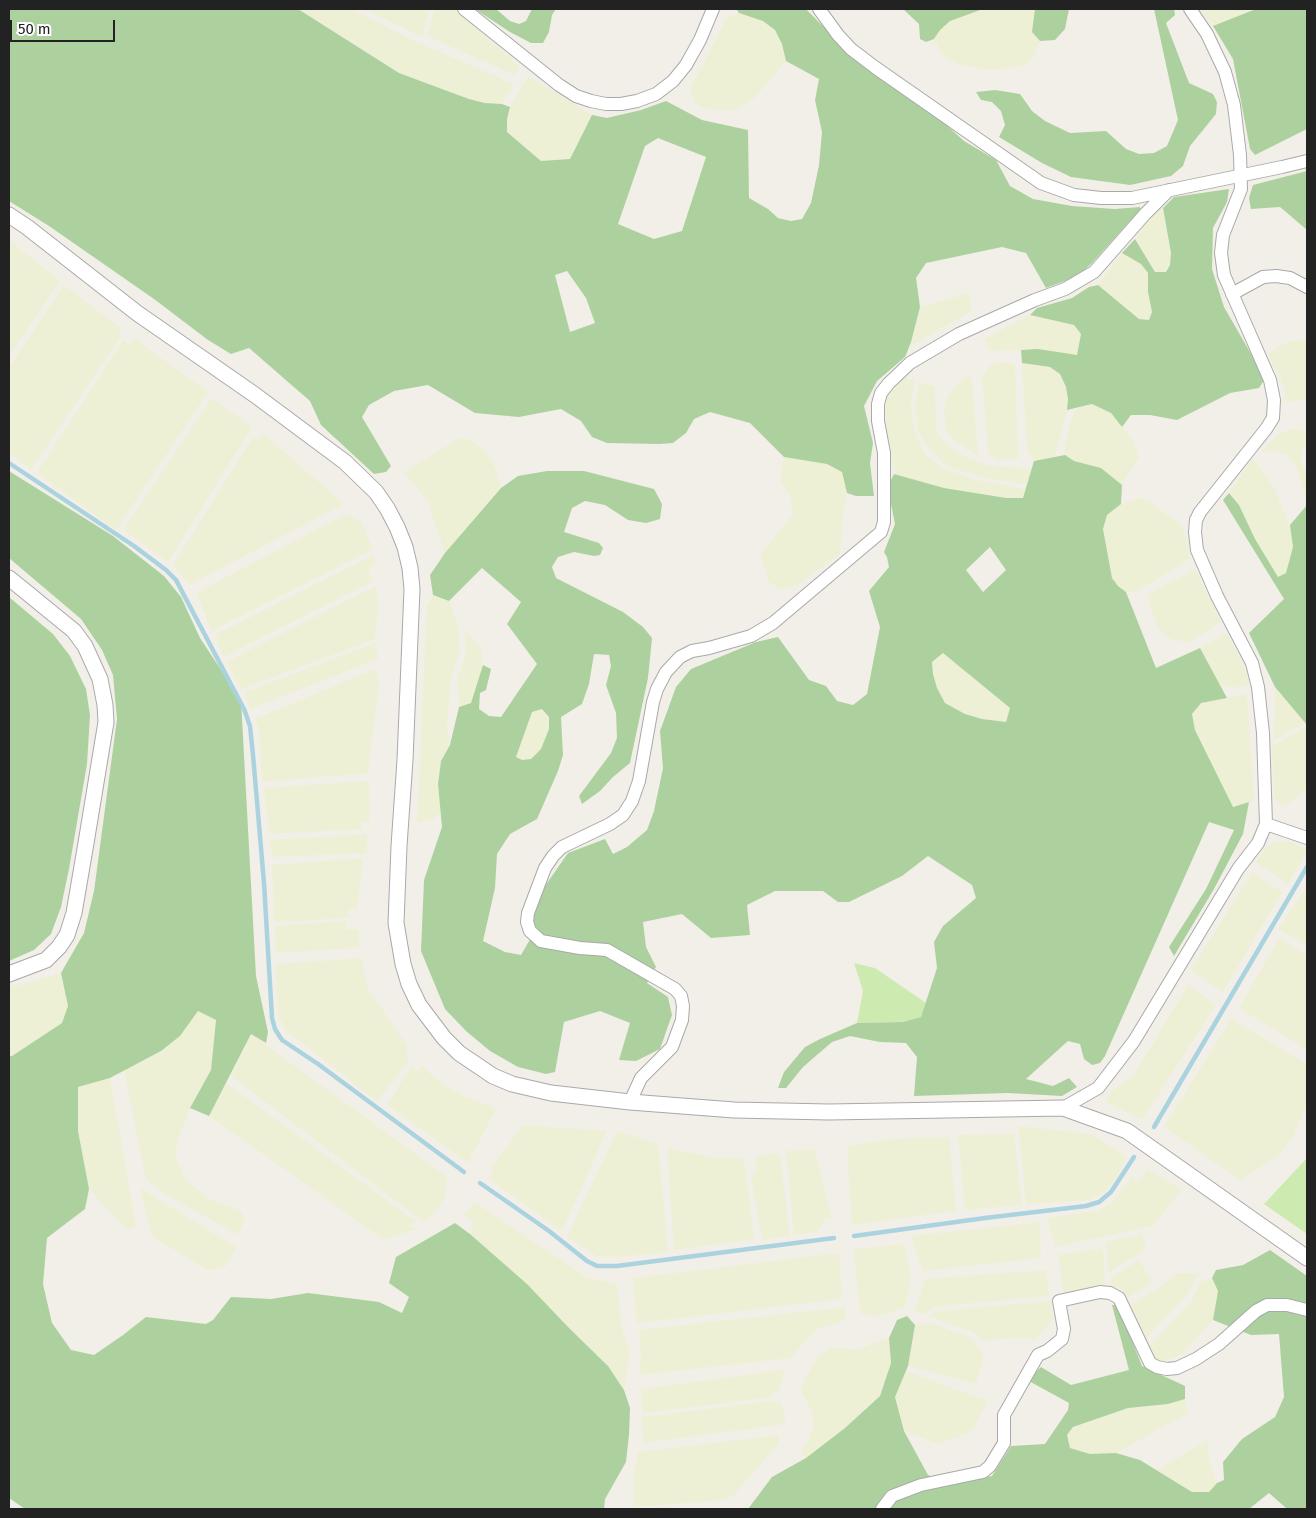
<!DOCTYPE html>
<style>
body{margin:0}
#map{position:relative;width:1316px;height:1518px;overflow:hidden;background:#f2efe9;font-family:"Fira Sans",sans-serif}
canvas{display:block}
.frame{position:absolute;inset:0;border:10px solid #222;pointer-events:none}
.scale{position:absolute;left:10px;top:20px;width:105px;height:22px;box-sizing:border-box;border:2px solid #222;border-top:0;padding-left:6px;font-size:15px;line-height:18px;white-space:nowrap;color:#222;-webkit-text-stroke:4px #fff;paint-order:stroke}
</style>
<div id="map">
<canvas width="1316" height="1518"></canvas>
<div class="frame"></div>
<div class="scale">50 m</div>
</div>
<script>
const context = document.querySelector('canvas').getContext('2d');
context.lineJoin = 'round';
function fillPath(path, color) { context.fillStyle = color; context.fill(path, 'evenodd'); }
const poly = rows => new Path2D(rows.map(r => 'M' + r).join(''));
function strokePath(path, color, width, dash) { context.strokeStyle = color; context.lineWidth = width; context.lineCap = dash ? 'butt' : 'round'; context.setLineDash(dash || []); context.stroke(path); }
const farmland = poly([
 [298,9,352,9,414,41,514,84,502,104,485,103,469,99,399,73],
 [364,9,429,9,423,37],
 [435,9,456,10,519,66,515,75,427,36],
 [983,9,1035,9,1032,32,1040,41,1032,60,1023,66,1005,69,982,69,958,64,943,56,934,39,940,30,950,21],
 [1198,9,1256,9,1213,26],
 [739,13,763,21,775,30,782,44,786,61,754,99,733,110,713,110,702,107,694,103,690,89,726,19],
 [528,76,592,115,570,159,541,161,507,132,507,119,510,107],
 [1163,208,1171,253,1170,265,1166,272,1156,272,1135,239,1153,213],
 [9,240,60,281,9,356],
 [1122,253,1141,264,1148,273,1148,292,1152,313,1149,321,1139,319,1098,285],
 [64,285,121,328,118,334,121,336,31,470,9,453,9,368],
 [969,293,972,311,909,347,920,307],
 [1030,315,1074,325,1081,334,1077,356,1042,350,989,351,984,339],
 [134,338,208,392,116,530,37,473,123,340,130,345],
 [1307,339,1307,400,1284,402,1285,392,1280,377,1268,355,1280,345,1292,341],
 [998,362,1015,364,1018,459,997,460,988,454,982,377,990,365],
 [1022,363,1050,367,1060,374,1066,387,1068,399,1067,410,1055,457,1034,461,1027,449],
 [972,376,978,456,954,440,946,428,944,410,948,396,957,384,964,378],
 [904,378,915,381,911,403,913,424,917,439,925,454,942,468,976,480,1026,489,1023,498,1006,498,944,488,896,475,890,453,885,410,888,394],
 [919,382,935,386,936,429,940,437,955,451,972,460,991,466,1031,469,1027,485,977,476,945,465,926,445,918,431,915,404],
 [212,398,252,427,168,562,123,530],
 [1092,404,1111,413,1133,441,1139,457,1122,485,1101,468,1074,461,1065,455,1064,448,1071,421,1076,409],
 [1293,429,1303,430,1306,439,1300,461,1307,470,1306,505,1304,490,1298,471,1288,455,1278,451,1261,452,1281,432],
 [264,434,344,504,189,585,173,565,253,437,258,439],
 [459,438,471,440,486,452,495,467,501,488,445,553,427,500,404,472],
 [784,457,827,464,843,472,847,493,844,507,840,554,799,584,781,590,769,582,760,555,793,514,791,497,780,480],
 [1253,458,1275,489,1290,525,1293,547,1286,573,1277,578,1255,539,1239,505,1229,493],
 [1139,498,1150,502,1180,524,1187,539,1190,559,1137,591,1126,592,1118,586,1112,578,1103,529,1107,515,1121,504],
 [346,514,361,521,373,549,212,631,196,593],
 [374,555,376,565,368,569,373,581,224,657,215,635],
 [1195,569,1221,622,1190,642,1172,640,1158,628,1147,595],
 [376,586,378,606,375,639,242,689,226,662],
 [433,595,449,601,458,626,460,651,451,679,447,725,450,745,441,761,438,784,441,812,433,819,417,822,427,605],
 [465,630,481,648,483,665,471,703,459,707,457,680,466,655],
 [1227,633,1246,671,1249,685,1232,688,1219,684,1200,648],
 [376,643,378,659,250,709,245,692],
 [943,653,1010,708,1006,722,982,719,965,714,945,703,937,688,933,674,932,662],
 [375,669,379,683,368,773,262,782,259,729,255,719],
 [1275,687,1306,722,1273,741,1275,712],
 [1247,694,1254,800,1233,807,1195,730,1192,714,1201,703],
 [542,709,549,717,549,729,541,749,531,759,522,760,515,757,532,712],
 [1307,726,1307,789,1282,808,1274,797,1272,746],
 [369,781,370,822,362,821,361,829,269,834,264,788],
 [367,834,367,853,272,857,270,840],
 [1276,842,1291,842,1307,850,1288,884,1255,862,1266,847],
 [363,858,357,909,348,910,349,918,274,922,272,865],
 [1252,873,1282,892,1223,992,1191,970],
 [1307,886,1307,945,1278,929],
 [348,921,346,930,359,929,359,948,276,953,275,926],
 [1279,938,1307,955,1307,1050,1239,1008],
 [362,958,367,987,406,1044,408,1062,377,1101,286,1031,278,1015,275,964],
 [61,973,68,1006,62,1023,12,1056,9,1056,9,988],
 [1188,985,1216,1005,1142,1120,1106,1102,1112,1091,1134,1075],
 [198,1011,216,1019,211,1070,190,1108,177,1141,176,1158,186,1180,208,1198,241,1211,245,1220,238,1235,165,1194,146,1179,124,1070,161,1051,180,1036],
 [1231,1019,1307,1064,1307,1101,1294,1136,1278,1156,1240,1180,1164,1127],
 [251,1034,447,1177,445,1197,434,1214,422,1221,231,1076],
 [422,1066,439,1082,462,1095,496,1109,468,1163,387,1105,411,1067,417,1071],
 [110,1078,136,1227,127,1230,89,1189,78,1131,78,1087],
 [226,1083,415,1221,410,1226,416,1229,384,1240,209,1116],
 [523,1125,607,1131,562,1231,490,1180,493,1172,490,1169],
 [1018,1126,1091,1134,1126,1156,1117,1177,1104,1192,1090,1200,1026,1204],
 [617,1131,658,1144,668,1252,618,1257,596,1256,567,1237],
 [1014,1134,1022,1205,965,1210,958,1135],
 [949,1137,956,1211,852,1225,847,1146,891,1139],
 [667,1148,716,1158,744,1158,754,1239,674,1250],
 [814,1149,832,1217,824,1220,817,1232,794,1235,786,1151],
 [780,1153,790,1236,762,1240,751,1176,756,1173,756,1156],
 [1148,1170,1182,1189,1153,1226,1055,1247,1047,1218,1098,1211,1112,1202,1132,1176,1138,1182],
 [140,1188,236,1247,226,1266,208,1270,152,1237],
 [475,1202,588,1278,617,1284,622,1330,630,1353,624,1390,608,1366,570,1330,527,1284,470,1234,473,1221,463,1215],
 [1040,1222,1041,1258,923,1271,911,1236],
 [1142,1234,1147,1249,1108,1273,1106,1242],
 [905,1244,911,1279,905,1307,878,1317,861,1314,853,1249],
 [1103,1248,1105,1287,1064,1295,1058,1255],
 [839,1253,842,1299,637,1323,633,1278],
 [1139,1260,1153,1283,1127,1298,1120,1289,1111,1287,1110,1278],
 [1046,1270,1049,1296,933,1307,925,1314,914,1311,925,1279],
 [1176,1273,1200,1273,1193,1282,1188,1294,1145,1339,1130,1305,1163,1285],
 [1212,1278,1218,1291,1213,1320,1182,1354,1163,1362,1153,1357,1148,1347,1191,1302,1200,1282],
 [1051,1301,1054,1319,1035,1340,1025,1337,985,1341,973,1332,930,1316,935,1311],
 [845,1307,845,1318,839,1322,818,1329,790,1358,639,1375,641,1357,639,1330],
 [930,1323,970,1337,984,1354,976,1384,908,1366,915,1325],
 [889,1338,891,1363,880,1395,845,1428,806,1458,800,1451,808,1442,814,1426,811,1410,801,1391,804,1379,818,1357,831,1348,846,1348,855,1350],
 [784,1370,779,1391,773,1392,773,1397,643,1413,641,1389],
 [906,1371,988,1401,971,1432,938,1444,904,1431,895,1397],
 [1185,1399,1188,1413,1116,1453,1090,1454,1070,1449,1067,1435,1073,1427,1128,1408,1168,1404],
 [774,1401,775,1404,782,1404,786,1424,643,1443,642,1417],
 [779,1435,778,1444,734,1495,724,1500,633,1507,634,1475,638,1452],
 [1208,1440,1209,1460,1217,1483,1209,1492,1192,1492,1157,1470]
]);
const grass = poly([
 [854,963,875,968,926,1003,921,1017,903,1022,857,1023,863,991],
 [1307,1158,1307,1234,1264,1204]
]);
const forest = poly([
 [9,9,298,9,399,73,469,99,485,103,502,104,510,107,507,119,507,132,541,161,570,159,592,115,607,118,641,110,666,101,702,120,748,130,749,198,768,209,778,218,791,221,802,219,811,203,819,165,822,132,815,100,819,79,786,61,782,44,775,30,763,21,739,13,736,9,806,9,854,58,942,121,964,141,996,160,1010,186,1033,199,1072,206,1115,209,1140,207,1141,212,1128,223,1092,263,1078,276,1046,288,1026,253,1002,247,926,263,916,278,920,307,911,342,905,357,877,381,864,406,873,443,870,463,874,496,856,496,847,493,842,472,827,464,784,457,750,423,710,412,694,419,686,433,673,443,660,444,607,443,592,437,581,421,561,409,519,417,475,413,428,385,394,391,369,405,362,417,391,466,386,472,374,474,321,425,310,401,249,348,231,354,208,340,154,299,49,226,9,201],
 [658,138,706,157,682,231,654,239,618,224,645,146],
 [567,271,586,298,595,323,570,332,555,275],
 [475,9,496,9,510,21,519,24,526,21,532,9,556,9,552,15,549,32,543,43,531,43,510,32],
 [903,9,983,9,950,21,940,30,934,39,926,42,920,39,919,24],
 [1035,9,1069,9,1065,29,1055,40,1040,41,1032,32],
 [1154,9,1174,9,1175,15,1166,23,1189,83,1213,94,1217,102,1216,114,1190,146,1183,166,1171,176,1130,185,1071,177,1042,163,999,137,1005,125,1001,111,992,102,981,100,976,92,995,90,1020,94,1032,111,1045,121,1070,133,1106,131,1126,149,1139,154,1154,153,1167,146,1178,120],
 [1256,9,1307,9,1307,129,1255,155,1250,149,1233,59,1213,26],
 [1307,171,1307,230,1280,207,1251,209,1249,198,1253,185],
 [1229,189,1227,202,1213,228,1212,269,1224,307,1258,366,1264,380,1259,388,1230,393,1177,420,1150,415,1131,415,1122,427,1111,413,1092,404,1067,410,1068,399,1066,387,1060,374,1050,367,1022,363,1021,350,1038,349,1077,355,1081,334,1074,325,1030,315,1037,308,1072,298,1089,287,1098,285,1139,319,1149,320,1152,312,1148,292,1148,273,1141,264,1122,253,1135,239,1155,272,1166,272,1170,265,1171,253,1163,208,1174,197],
 [1065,455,1074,461,1101,468,1122,485,1121,504,1107,515,1103,529,1112,578,1118,586,1126,592,1156,668,1200,648,1227,698,1201,703,1192,714,1195,730,1233,807,1249,802,1243,834,1214,889,1174,956,1169,947,1206,889,1234,830,1209,822,1105,1056,1100,1063,1092,1065,1084,1059,1080,1044,1068,1041,1026,1079,1053,1086,1069,1078,1077,1087,1062,1096,1008,1093,914,1096,917,1057,906,1043,880,1042,850,1036,832,1042,803,1067,786,1088,778,1088,784,1072,805,1047,820,1039,857,1023,903,1022,921,1017,937,968,934,942,943,926,976,898,972,885,928,856,902,876,849,902,838,902,823,891,775,891,747,905,750,935,711,938,682,914,643,922,646,947,656,967,647,983,668,997,672,1015,660,1049,636,1061,619,1060,630,1023,600,1011,564,1022,555,1072,546,1074,518,1067,490,1051,466,1031,445,1009,421,951,424,880,442,827,438,784,441,761,450,745,459,707,471,703,483,665,491,669,486,690,480,693,479,709,489,716,501,717,537,664,507,624,521,602,482,568,449,601,433,595,430,575,445,553,501,488,518,476,547,471,584,471,654,489,662,504,660,519,646,523,628,520,605,505,585,501,572,508,564,532,599,543,603,548,600,555,594,556,574,552,558,557,552,567,556,578,623,612,643,627,652,638,648,678,630,763,613,777,600,791,582,804,579,796,611,753,617,738,616,713,606,685,611,666,609,655,594,654,589,684,582,704,561,717,563,755,558,771,537,819,510,834,497,854,495,888,483,941,505,952,521,955,536,929,533,917,545,886,568,853,605,839,613,854,627,847,647,830,654,811,663,768,660,731,676,687,691,669,756,642,778,637,809,680,826,686,837,701,853,705,867,694,880,627,869,591,889,567,887,557,884,552,895,524,890,499,890,482,894,474,944,488,1006,498,1023,498,1034,461],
 [990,547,1006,570,983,592,966,570],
 [943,653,1010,708,1006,722,982,719,965,714,945,703,937,688,933,674,932,662],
 [542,709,549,717,549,729,541,749,531,759,522,760,516,757,532,712],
 [9,471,113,536,164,576,181,597,200,638,241,700,256,976,268,1032,266,1043,251,1034,209,1116,190,1108,211,1070,216,1020,198,1011,180,1036,161,1051,110,1078,78,1087,78,1131,89,1189,85,1209,47,1238,43,1284,52,1323,71,1350,94,1355,123,1335,146,1317,206,1324,213,1320,231,1297,271,1299,308,1293,379,1302,402,1313,409,1297,389,1283,396,1257,455,1223,470,1234,527,1284,570,1329,608,1366,624,1390,630,1408,629,1435,626,1462,605,1499,604,1509,25,1509,9,1498,9,1056,12,1056,62,1023,68,1006,61,973,84,933,94,891,117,719,113,675,102,650,81,619,9,558],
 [1229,493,1239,505,1255,539,1278,577,1286,573,1293,547,1290,525,1307,505,1307,725,1275,687,1249,633,1284,599,1223,500],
 [9,597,53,634,70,656,86,689,90,715,87,764,69,869,61,907,51,934,34,950,9,961],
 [1270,1250,1307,1276,1307,1509,1285,1509,1286,1508,1269,1493,1249,1509,748,1509,772,1477,806,1458,845,1428,880,1396,891,1363,889,1338,897,1320,907,1316,915,1325,908,1366,895,1397,904,1431,928,1475,947,1484,992,1476,1011,1446,1045,1444,1068,1410,1069,1403,1027,1380,1041,1367,1071,1385,1129,1370,1112,1305,1118,1305,1142,1366,1185,1386,1185,1399,1168,1404,1128,1408,1073,1427,1067,1435,1070,1448,1090,1454,1116,1453,1140,1460,1192,1492,1209,1492,1217,1483,1224,1480,1223,1462,1242,1439,1275,1417,1284,1397,1279,1334,1251,1335,1213,1320,1218,1291,1212,1278,1216,1270,1243,1265]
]);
const stream = poly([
 [9,463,134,546,166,570,176,580,244,709,250,726,253,755,264,883,272,1018,275,1029,282,1040,318,1064,464,1172],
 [1154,1127,1307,867],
 [480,1183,549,1231,587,1261,597,1266,617,1266,834,1238],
 [854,1236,985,1218,1086,1206,1099,1202,1111,1192,1134,1157]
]);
const minor = poly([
 [464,9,559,85,576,96,591,101,606,104,621,104,637,101,656,94,673,81,686,65,700,40,713,9],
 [819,9,838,35,851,49,876,68,1041,183,1074,195,1101,198,1132,198,1282,167,1307,161],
 [1232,294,1263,277,1276,276,1290,278,1307,287],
 [1266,824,1307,838],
 [630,1102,641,1078,672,1047,682,1020,683,1006,681,996,675,989,607,950,580,948,541,941,530,931,527,922,528,913,545,868,553,856,562,847,610,824,623,815,632,801,639,781,653,702,657,689,666,672,680,657,692,651,709,648,751,636,773,623,881,532,884,522,884,453,878,421,878,404,881,393,889,383,910,363,959,334,1035,300,1065,289,1094,272,1145,214,1169,190],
 [1063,1108,1098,1088,1134,1041,1238,869,1258,843,1266,824,1263,733,1258,687,1252,663,1217,596,1197,550,1195,532,1196,520,1200,512,1266,429,1273,418,1274,400,1270,380,1224,275,1221,253,1223,235,1241,189,1240,155,1234,105,1225,72,1207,34,1190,9],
 [882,1509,892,1496,921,1485,983,1472,990,1466,1004,1443,1004,1415,1038,1355,1047,1351,1062,1339,1064,1329,1059,1301,1100,1292,1110,1293,1119,1298,1150,1363,1157,1367,1167,1369,1177,1368,1196,1359,1219,1344,1256,1311,1267,1305,1287,1305,1307,1310]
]);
const tertiary = poly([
 [9,215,27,227,137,313,255,395,345,462,376,492,387,508,397,527,405,547,410,568,412,589,405,760,399,846,396,923,403,964,409,984,419,1005,444,1038,459,1053,493,1076,512,1084,551,1093,630,1102,734,1110,829,1112,1063,1108,1127,1131,1307,1258],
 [9,578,74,631,85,646,100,679,105,705,106,722,86,843,74,913,67,935,59,947,46,960,9,974]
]);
fillPath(farmland, '#eef0d5');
fillPath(grass, '#cdebb0');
fillPath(forest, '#add19e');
strokePath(stream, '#aad3df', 4.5);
strokePath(minor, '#a9a9a9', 14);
strokePath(tertiary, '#a9a9a9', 17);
strokePath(minor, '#fff', 12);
strokePath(tertiary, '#fff', 15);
</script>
